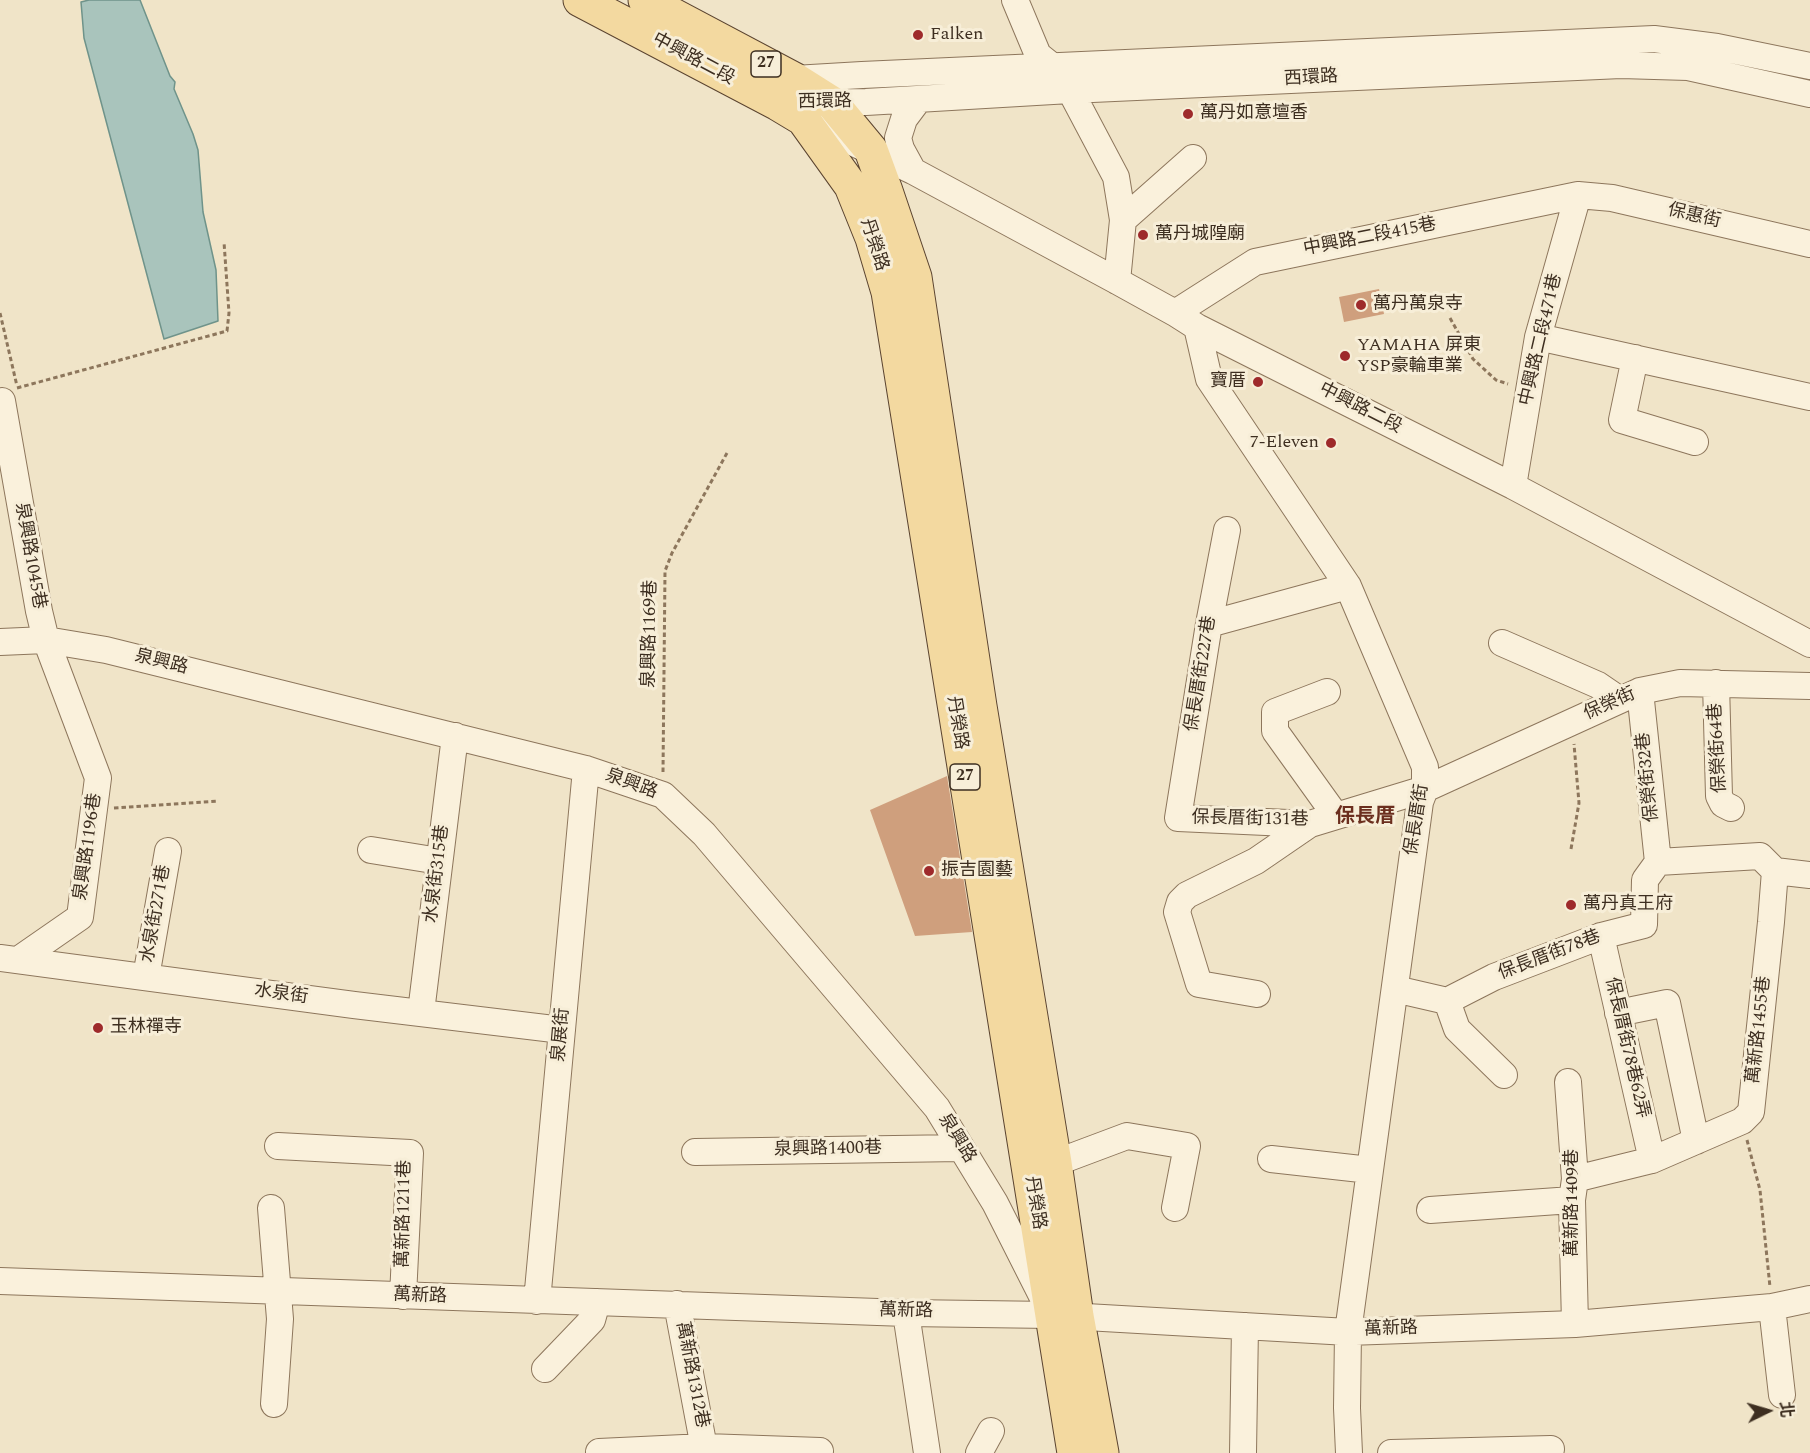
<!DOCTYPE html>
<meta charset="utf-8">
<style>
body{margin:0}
#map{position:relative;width:1810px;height:1453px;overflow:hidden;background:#f0e4c8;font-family:Spectral,"Noto Sans TC",serif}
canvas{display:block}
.north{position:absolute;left:1738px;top:1381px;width:60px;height:60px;-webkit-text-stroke:4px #f7eed8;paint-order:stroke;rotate:85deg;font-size:16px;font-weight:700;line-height:24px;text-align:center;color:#3d2e20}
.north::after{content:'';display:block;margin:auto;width:21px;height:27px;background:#3d2e20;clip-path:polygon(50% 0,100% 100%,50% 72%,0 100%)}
</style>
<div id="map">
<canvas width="1810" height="1453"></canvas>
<div class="north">北</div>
</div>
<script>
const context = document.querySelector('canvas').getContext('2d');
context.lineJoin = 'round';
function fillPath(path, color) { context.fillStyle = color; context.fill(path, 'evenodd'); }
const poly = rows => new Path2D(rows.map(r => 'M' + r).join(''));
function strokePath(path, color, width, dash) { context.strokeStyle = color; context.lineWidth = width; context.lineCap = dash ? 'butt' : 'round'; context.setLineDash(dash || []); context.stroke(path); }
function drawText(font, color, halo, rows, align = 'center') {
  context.font = font + ' Spectral,"Noto Sans TC",serif'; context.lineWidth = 6; context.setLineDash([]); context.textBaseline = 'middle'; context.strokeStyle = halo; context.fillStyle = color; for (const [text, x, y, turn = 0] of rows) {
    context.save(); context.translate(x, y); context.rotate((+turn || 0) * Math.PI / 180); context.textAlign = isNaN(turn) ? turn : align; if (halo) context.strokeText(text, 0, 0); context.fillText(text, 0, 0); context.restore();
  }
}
const water = poly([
 [89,0,140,0,170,76,175,82,174,89,193,134,198,150,203,212,216,270,218,321,164,339,84,38,81,2,89,0]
]);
const building = poly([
 [1379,289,1384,314,1344,322,1339,297],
 [947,776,972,932,915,936,870,810]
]);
const path = poly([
 [0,313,17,386],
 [1450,318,1473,359,1496,380,1508,384],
 [17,388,227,331,229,313,224,242],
 [663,772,665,571,672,553,727,453],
 [114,808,218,801],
 [1571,849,1579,803,1574,744],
 [1747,1140,1760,1190,1770,1287]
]);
const minor = poly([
 [1015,0,1038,55,1053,67,1070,90,1116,177,1123,220],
 [791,84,794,79,862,75,1654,39,1717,47,1810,66],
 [818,103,866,102,1070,90,1621,65,1688,67,1810,94],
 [803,119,913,171,1117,281,1175,313,1197,327,1513,486,1810,644],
 [913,171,901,149,898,138,904,119,919,99],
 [1117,281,1123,220,1193,158],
 [1175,313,1255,262,1578,195,1612,198,1810,244],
 [1197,327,1209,379,1348,586,1425,767,1425,789,1420,802,1348,1332,1347,1408,1349,1453],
 [1538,337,1810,397],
 [1635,358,1622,420,1695,442],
 [2,401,39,611,46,640,98,778,80,917,18,960],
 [1513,486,1538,337,1578,195],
 [1227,530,1209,624,1178,818,1310,824,1425,789,1640,691,1680,683,1810,686],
 [1209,624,1348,586],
 [0,642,46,640,106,650,586,769,663,795,704,834,937,1108,995,1203,1043,1298],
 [1502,643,1598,685,1620,700],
 [1716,683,1719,796,1723,804,1731,808],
 [1640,691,1658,862],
 [1327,692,1275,712,1275,731,1336,816],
 [371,850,439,861],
 [1775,871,1810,875],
 [1601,936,1652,1160],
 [0,958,354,1005,562,1030],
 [146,977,168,851],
 [1395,989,1447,1001,1494,977,1601,936,1644,925,1645,880,1658,862],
 [1257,994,1199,984,1177,912,1180,902,1187,895,1256,861,1310,824],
 [1447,1001,1457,1029,1504,1075],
 [421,1012,455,736],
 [1618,1013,1667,1003,1696,1141],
 [1568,1082,1575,1179,1572,1200,1575,1324],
 [278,1146,410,1153,403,1296],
 [695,1152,961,1148],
 [1271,1159,1370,1170],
 [1055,1163,1127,1136,1187,1146,1175,1208],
 [1575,1179,1652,1160,1742,1121,1751,1112,1771,922,1775,871,1760,856,1658,862],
 [271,1208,280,1319,274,1404],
 [1430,1210,1572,1200],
 [0,1281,906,1313,1051,1315,1348,1332,1575,1324,1772,1307,1810,1299],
 [537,1301,586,769],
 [677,1304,705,1453],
 [1772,1307,1782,1395],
 [906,1313,927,1453],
 [545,1369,592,1320,597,1302],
 [599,1452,705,1447,820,1451],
 [979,1453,991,1431],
 [1243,1453,1245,1326],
 [1391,1453,1551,1449]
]);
const major = poly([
 [580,0,778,104,803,119,851,186,872,238,888,292,1074,1453],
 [645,0,794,79,832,103,871,150,886,191,915,277,980,706,1055,1163,1077,1316,1102,1453]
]);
const markers = [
 [918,35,6,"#9e2a2b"],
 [1188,114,6,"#9e2a2b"],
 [1143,235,6,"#9e2a2b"],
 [1361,305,6,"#9e2a2b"],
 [1345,356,6,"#9e2a2b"],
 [1258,382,6,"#9e2a2b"],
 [1331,443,6,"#9e2a2b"],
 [929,871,6,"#9e2a2b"],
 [1571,905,6,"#9e2a2b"],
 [98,1028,6,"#9e2a2b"]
];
const shields = [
 [766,64,30],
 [965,777,30]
];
const shieldNames = [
 ["27",766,64],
 ["27",965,777]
];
const poiNames = [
 ["Falken",930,35],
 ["萬丹如意壇香",1200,114],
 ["萬丹城隍廟",1155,235],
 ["萬丹萬泉寺",1373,305],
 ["YAMAHA 屏東",1357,346],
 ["YSP豪輪車業",1357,367],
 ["寶厝",1246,382,"right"],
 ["7-Eleven",1319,443,"right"],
 ["振吉園藝",941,871],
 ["萬丹真王府",1583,905],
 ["玉林禪寺",110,1028]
];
const streetNames = [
 ["中興路二段",693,60,28],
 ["西環路",1311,79,-3],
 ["西環路",825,103,-1],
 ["保惠街",1694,217,13],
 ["中興路二段415巷",1370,238,-11],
 ["丹榮路",873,245,72],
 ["中興路二段471巷",1542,340,-77],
 ["中興路二段",1360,409,27],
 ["泉興路1045巷",29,556,80],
 ["泉興路1169巷",651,634,-89],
 ["泉興路",161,663,14],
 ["保長厝街227巷",1202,674,-81],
 ["保榮街",1610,705,-24],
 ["丹榮路",956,723,81],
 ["保榮街64巷",1719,748,-93],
 ["保榮街32巷",1649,777,-96],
 ["泉興路",631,785,20],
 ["保長厝街131巷",1250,820,1],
 ["保長厝街",1418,820,-81],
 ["泉興路1196巷",89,847,-82],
 ["水泉街315巷",438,874,-83],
 ["水泉街271巷",157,914,-80],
 ["保長厝街78巷",1550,956,-21],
 ["水泉街",281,995,8],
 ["萬新路1455巷",1760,1030,-84],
 ["泉展街",562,1035,-85],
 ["保長厝街78巷62弄",1626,1048,77],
 ["泉興路",956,1139,58],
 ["泉興路1400巷",828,1150,-1],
 ["丹榮路",1034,1203,81],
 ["萬新路1409巷",1573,1203,-90],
 ["萬新路1211巷",405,1214,-89],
 ["萬新路",420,1297,2],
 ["萬新路",906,1312,1],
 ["萬新路",1391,1330,-2],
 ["萬新路1312巷",691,1375,79]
];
const neighbourhoodNames = [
 ["保長厝",1365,818]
];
fillPath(water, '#a9c4bc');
strokePath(water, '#6f938a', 1.5);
fillPath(building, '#cf9f7d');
strokePath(minor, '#8d765c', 28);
strokePath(major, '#5b4430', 35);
strokePath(path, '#8d765c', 3, [4.5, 3]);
strokePath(minor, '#faf1dc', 26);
strokePath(major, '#f3d9a0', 33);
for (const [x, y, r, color] of markers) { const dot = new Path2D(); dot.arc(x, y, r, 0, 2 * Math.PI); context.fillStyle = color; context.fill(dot); strokePath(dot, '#f7eed8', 2); }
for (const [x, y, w] of shields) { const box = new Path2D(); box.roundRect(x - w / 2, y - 13, w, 26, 4.5); context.fillStyle = '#f7eed8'; context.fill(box); strokePath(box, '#3d2e20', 1.5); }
drawText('bold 16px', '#3d2e20', null, shieldNames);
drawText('18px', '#3d2e20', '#f7eed8', poiNames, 'left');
drawText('18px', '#3d2e20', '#f7eed8', streetNames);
drawText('bold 20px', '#6b2e1e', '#f7eed8', neighbourhoodNames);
</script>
